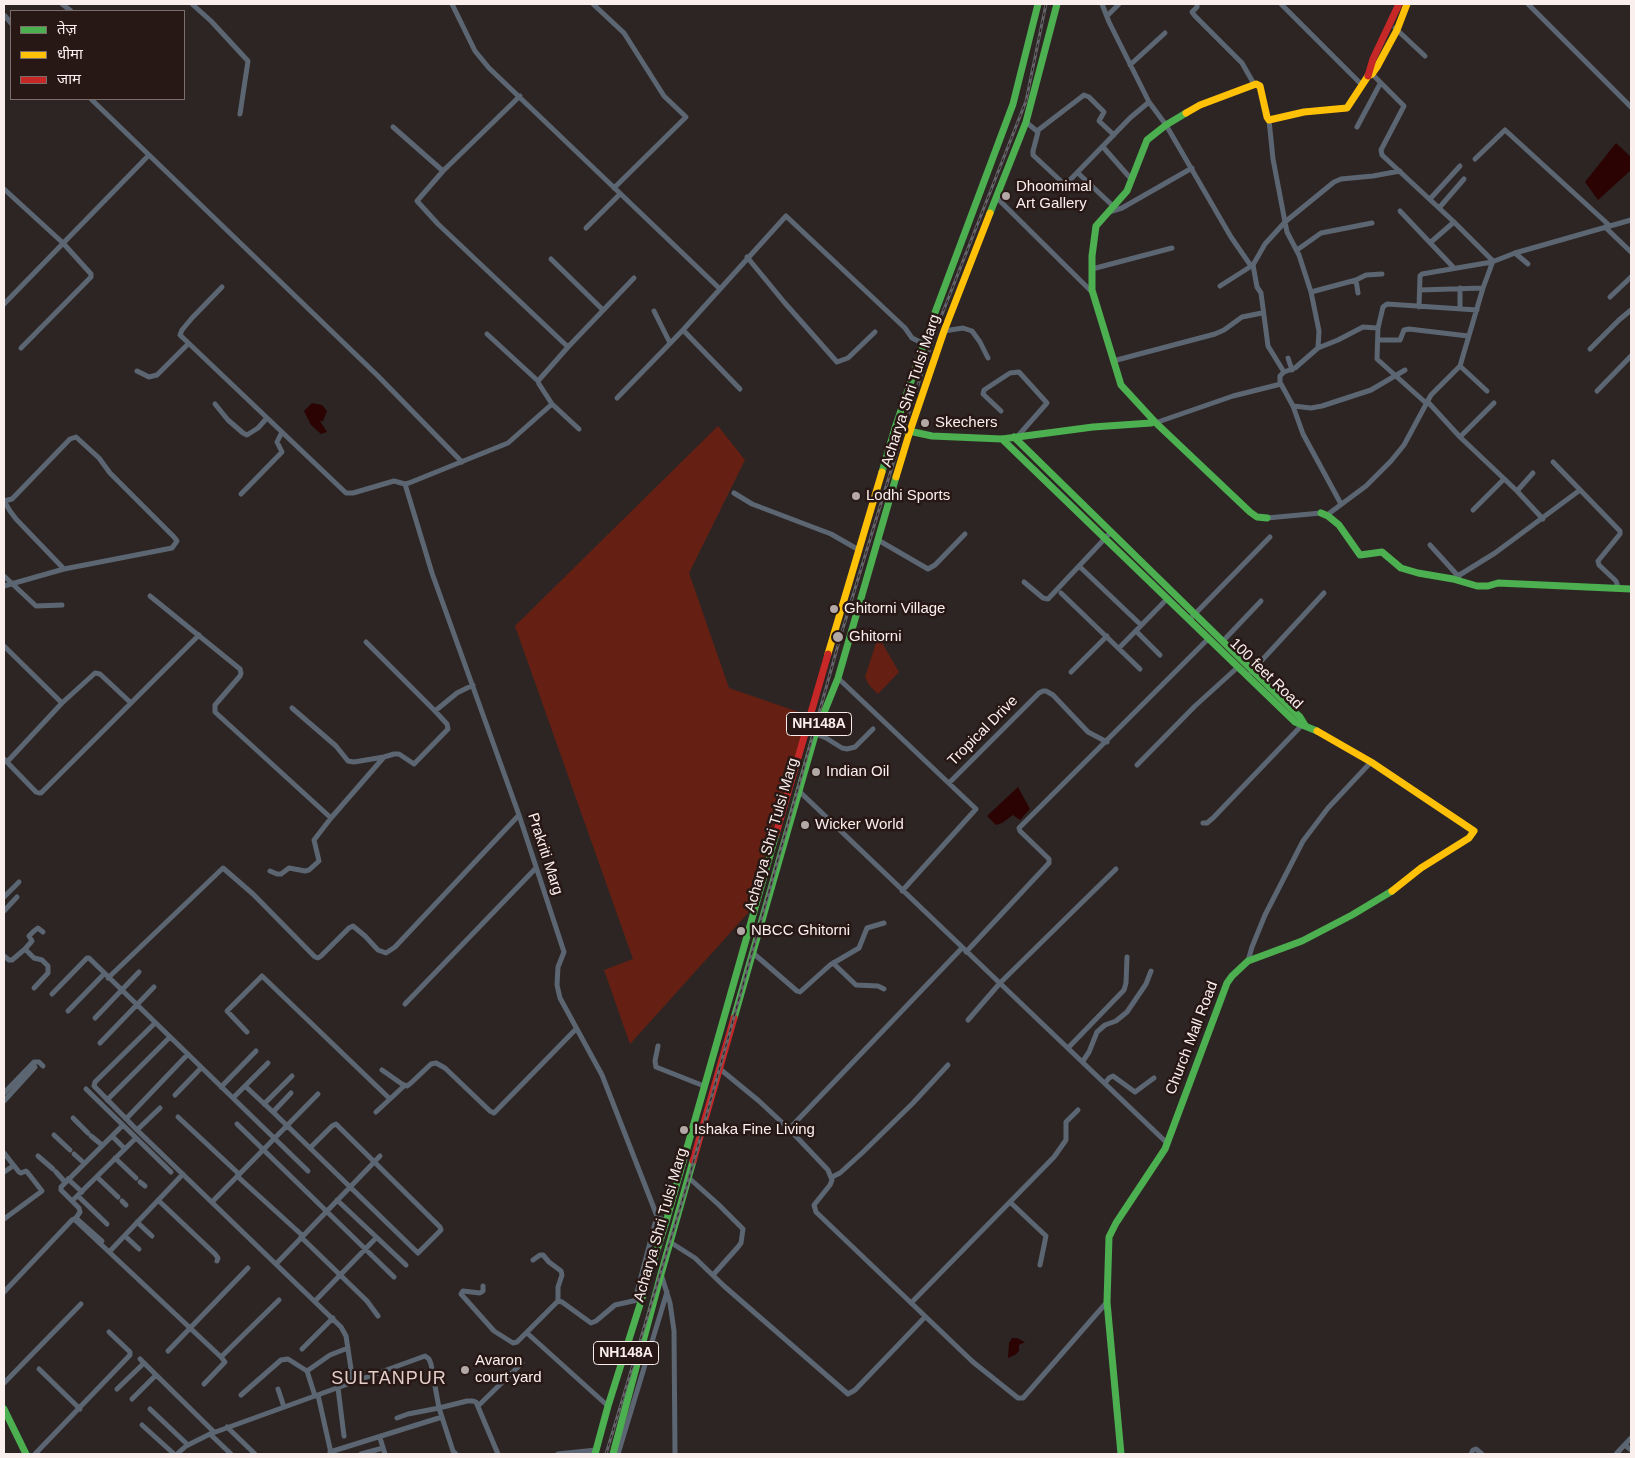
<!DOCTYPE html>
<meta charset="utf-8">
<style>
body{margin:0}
#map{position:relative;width:1635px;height:1458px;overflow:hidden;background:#2d2523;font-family:Arial,"Noto Sans Devanagari",sans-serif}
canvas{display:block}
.frame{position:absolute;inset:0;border:5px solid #faefec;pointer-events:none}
.legend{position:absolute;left:10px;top:10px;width:175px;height:90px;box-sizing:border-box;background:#281815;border:1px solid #7c6e6b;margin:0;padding:6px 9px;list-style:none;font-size:15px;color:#faefec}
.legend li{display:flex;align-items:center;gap:10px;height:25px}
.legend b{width:25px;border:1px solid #7c6e6b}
</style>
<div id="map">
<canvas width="1635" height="1458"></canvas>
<div class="frame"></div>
<ul class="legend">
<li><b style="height:6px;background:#4caf50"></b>तेज़</li>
<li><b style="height:6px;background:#ffc107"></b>धीमा</li>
<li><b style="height:6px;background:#c62828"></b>जाम</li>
</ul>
</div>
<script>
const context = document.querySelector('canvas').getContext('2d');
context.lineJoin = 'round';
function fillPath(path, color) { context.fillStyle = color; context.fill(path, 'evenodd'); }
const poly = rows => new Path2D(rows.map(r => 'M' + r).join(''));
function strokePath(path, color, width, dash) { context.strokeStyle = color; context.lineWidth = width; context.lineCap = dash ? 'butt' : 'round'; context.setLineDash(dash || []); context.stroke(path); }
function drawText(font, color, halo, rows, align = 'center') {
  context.font = font + ' Arial,sans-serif'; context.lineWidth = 5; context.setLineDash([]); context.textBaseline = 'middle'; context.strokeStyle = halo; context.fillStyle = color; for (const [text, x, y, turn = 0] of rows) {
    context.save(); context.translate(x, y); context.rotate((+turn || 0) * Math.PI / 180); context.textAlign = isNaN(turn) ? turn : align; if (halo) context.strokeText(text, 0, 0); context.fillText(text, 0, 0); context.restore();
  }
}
const green = poly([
 [718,426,745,460,689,573,729,688,807,715,748,913,630,1044,604,970,633,959,515,626],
 [881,641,899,672,878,694,869,685,865,677,876,643]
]);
const water = poly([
 [1616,143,1631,157,1631,170,1598,200,1585,182],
 [312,403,322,405,327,411,323,421,320,421,327,432,321,434,311,425,304,411],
 [1018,787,1030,809,1020,820,1013,815,1002,823,996,825,987,816],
 [1012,1338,1017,1338,1025,1342,1019,1345,1019,1351,1015,1355,1008,1358,1009,1343]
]);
const street = poly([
 [62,4,71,11],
 [192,4,211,21,248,61,240,114],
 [452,4,475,51,489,68,720,289],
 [593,4,624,33,664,96,686,117,614,188],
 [1102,4,1109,22,1149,102,1166,125,1231,237,1251,266],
 [1197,4,1197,7,1192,12,1195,16,1242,63,1254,84],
 [1281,4,1362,85],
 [1528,4,1631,107],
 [5,16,11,23],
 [1107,16,1119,4],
 [1395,28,1425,56],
 [1130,65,1165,33],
 [520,96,443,171,417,201,438,224,568,347],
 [91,99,378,376,462,462],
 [1269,120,1273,159,1285,222,1287,232,1299,255,1311,292,1319,331,1318,348],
 [1026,122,1038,132,1033,151,1033,155,1063,183,1067,183,1130,118,1149,102],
 [393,127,443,171],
 [1357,127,1380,84],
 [1037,131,1084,95,1089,97,1104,112,1099,121,1114,135],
 [1103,147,1132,180],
 [1475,159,1505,130,1610,226],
 [1078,173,1114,207],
 [4,189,63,243,91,274,91,277,21,348],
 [996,197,1093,293],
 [1430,199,1460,166],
 [1439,208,1464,179],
 [1400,211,1454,268],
 [1109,212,1122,208,1192,168],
 [1605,227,1631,252],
 [586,228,620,194],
 [1431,242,1454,222],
 [1297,250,1321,233,1372,223],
 [1515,253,1528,264],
 [747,257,784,302,837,362,848,358,875,332],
 [551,259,603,310],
 [1253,265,1257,287,1261,293,1268,346,1284,372],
 [1092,269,1172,248],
 [1356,280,1358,293],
 [1220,286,1253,265,1265,244,1285,222,1334,182,1341,179,1373,176,1400,171],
 [222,287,192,318,182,330,180,335,346,493,353,493,394,481,405,484,409,483,508,443,552,404],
 [1460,288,1460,309],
 [1420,290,1483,288],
 [1311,292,1356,280,1366,275,1382,274],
 [1610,297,1631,277],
 [4,304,149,155],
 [1419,307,1420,276,1422,274,1492,262,1515,253,1631,220],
 [654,311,670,343],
 [683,330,740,389],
 [944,331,963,328,972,331,980,342,988,358],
 [487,334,538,381],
 [1378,340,1400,340,1404,330,1409,329,1468,336],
 [1590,349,1619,320,1631,310],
 [1288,358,1292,370],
 [1113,361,1215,334,1224,330,1242,317,1262,313],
 [1460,366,1487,391],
 [137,371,149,377,157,375,188,344],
 [1280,384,1280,376,1284,372,1295,368,1318,348,1338,340,1363,327,1378,328],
 [1597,391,1631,356],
 [617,398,683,330,786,216,905,328,912,338,924,344],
 [1427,401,1460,437,1517,491,1543,519],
 [1426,403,1377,359,1378,328,1383,307,1387,304,1477,310],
 [215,404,228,420,243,433,247,435,258,428,267,418],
 [1293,406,1311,408,1322,406,1371,390,1405,370],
 [1001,411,983,394,984,390,1010,373,1019,372,1047,403,1017,437],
 [1155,423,1233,396,1281,384,1293,406,1303,434,1341,504],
 [579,429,552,404,539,384,538,381,568,347,634,278],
 [1460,437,1494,403],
 [1553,462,1620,531,1620,534,1598,561,1599,565,1616,581,1618,587,1616,589],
 [405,484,432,573,519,815,564,952,558,967,557,985,560,998,602,1075,657,1216,666,1222],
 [1517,491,1533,473],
 [734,493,752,504,831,534,859,550],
 [241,494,282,452,277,442,282,432],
 [4,501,12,499,70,439,76,437,99,458,110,473,174,537,177,541,172,548,64,569,4,586],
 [4,501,10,511,16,519,64,569],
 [1473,510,1504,479],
 [1327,515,1366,486,1391,461,1404,445,1431,395,1460,366,1483,288,1493,261,1454,222,1382,155,1381,150,1404,106,1372,74],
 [1267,518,1321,513],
 [878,540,928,569,935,565,965,534],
 [1430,545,1459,577],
 [1079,566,1141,625],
 [4,576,36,606,62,605],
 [1453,579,1495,553,1580,490],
 [1024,582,1043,598,1048,599,1111,532],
 [1061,593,1140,669],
 [150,596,240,669,241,673,240,676,215,705,215,712,331,818],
 [1189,620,1270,537],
 [1136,631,1160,655],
 [1223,641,1261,601],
 [4,646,62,703],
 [1119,648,1167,599],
 [1071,672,1107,636],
 [1251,672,1324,593],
 [838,678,976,809,902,891],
 [292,708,336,746,348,761,354,762,384,757],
 [435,711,457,693,473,685],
 [816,734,826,738,842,748,847,749,855,747,873,729],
 [4,759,36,792,39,793,41,793,199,635],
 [7,762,62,703,95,673,100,674,131,703],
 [1137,765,1195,706,1238,667],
 [949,783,1039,693,1043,691,1046,691,1053,695,1088,732,1107,742],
 [799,791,1167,1143],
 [1203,823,1207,823,1213,818,1303,724],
 [270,871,277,874,281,874,289,868,305,871,309,870,319,861,314,840,331,818,384,757,394,754,399,754,414,764,448,729,447,724,435,711,366,642],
 [4,897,19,882],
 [4,911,17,897],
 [25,949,32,941,29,936,34,931,38,928,43,932],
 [966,952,1049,863,1049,859,1020,831,1019,828,1209,638],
 [753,953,797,991,800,992,830,965,859,948,867,928,884,923],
 [4,956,9,960,12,960,25,949,34,958,42,960,48,966,48,973,34,988],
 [1248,961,1252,947,1265,915,1303,841,1328,808,1371,762],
 [833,963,856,985,878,986,884,989],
 [108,978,223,868,253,894,315,957,318,958,321,956,349,928,353,926,365,936,378,950,386,953,395,947,519,815],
 [52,994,87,958,89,958,308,1171],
 [405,1004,536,868],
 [68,1011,104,974],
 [95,1018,139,972],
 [968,1020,1000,983,1116,869],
 [155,1023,95,1082,94,1086,137,1130,341,1327,346,1336,353,1382],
 [247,1032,227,1011,262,976,390,1099],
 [100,1043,154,987],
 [658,1046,655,1061,656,1067,704,1086],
 [1068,1048,1124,990,1126,983,1127,957],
 [1083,1061,1089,1052,1097,1032,1105,1025,1116,1021,1127,1012,1146,984,1151,971],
 [720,1069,759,1101,789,1129,828,1170,832,1180,830,1185,814,1205,816,1212,973,1362,1018,1398,1023,1398,1107,1302],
 [382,1070,402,1084,407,1086,411,1083,431,1064,436,1063,445,1068,490,1111,494,1113,576,1029],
 [1105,1083,1109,1078,1113,1076,1135,1092,1154,1078],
 [245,1086,273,1112,418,1253,441,1230,440,1227,336,1124,332,1126,310,1148],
 [221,1087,256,1051],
 [86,1089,171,1172],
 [4,1093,34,1062,39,1062,43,1066],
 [175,1095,201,1068],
 [233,1098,268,1063],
 [107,1100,170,1037],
 [4,1101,35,1067],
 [264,1104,292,1076],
 [273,1112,291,1093],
 [376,1112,404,1086],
 [178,1117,239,1174],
 [73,1118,88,1133],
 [126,1119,188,1054],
 [237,1124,394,1277],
 [789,1129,962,948],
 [137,1130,160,1108],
 [54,1135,70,1150],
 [91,1136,102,1145],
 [112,1136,125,1149],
 [4,1153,19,1172,21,1173,26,1171,28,1173,42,1191,4,1219],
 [74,1154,84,1163],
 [38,1156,53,1169],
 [115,1158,136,1178],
 [4,1172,13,1166],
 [56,1172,65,1182],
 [237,1176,303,1236],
 [97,1177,118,1197],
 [832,1177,840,1173,862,1153,913,1103,948,1065],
 [689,1178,718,1204,743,1229,741,1243,738,1247,713,1275],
 [68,1179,82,1192],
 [140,1182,145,1186],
 [78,1196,107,1224],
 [158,1200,215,1254,218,1258,217,1261],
 [337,1200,406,1265],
 [72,1201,136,1138],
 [122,1201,126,1205],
 [212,1202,318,1094],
 [1010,1202,1046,1236,1040,1265],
 [76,1218,102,1241],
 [74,1219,221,1357],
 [137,1222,152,1236],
 [125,1236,139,1249],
 [301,1237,367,1301,378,1316],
 [670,1242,695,1258,724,1286,848,1394,855,1390,925,1317],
 [111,1250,183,1174],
 [533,1260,540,1255,543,1255,549,1262,561,1271,562,1275,558,1287,558,1301],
 [276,1264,380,1156],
 [662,1277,670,1303,674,1331,675,1454],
 [483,1286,483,1291,480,1293,463,1291,461,1294,494,1331,513,1343,517,1342,558,1301,562,1302,591,1323,596,1321,615,1305,642,1299],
 [4,1292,72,1220,76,1218,80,1212,79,1208,61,1190,61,1187,123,1125],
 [635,1300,657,1216],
 [315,1301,376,1238],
 [911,1303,1054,1157,1066,1140,1066,1122,1078,1110],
 [527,1333,608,1406],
 [302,1349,333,1318],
 [168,1351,248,1268],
 [140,1359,214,1432],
 [39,1369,80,1409],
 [4,1383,81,1304],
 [204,1384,225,1362,221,1357,279,1300],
 [338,1388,344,1436],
 [117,1389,144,1363],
 [278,1389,284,1407],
 [241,1395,281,1360,288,1359,307,1371],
 [318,1395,331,1453],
 [315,1396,307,1371,330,1355,348,1348],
 [132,1399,156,1375],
 [478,1406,522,1363],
 [150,1409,188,1445],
 [397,1418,408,1414,439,1408,453,1451,456,1454],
 [142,1425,174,1454],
 [227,1427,255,1454],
 [210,1434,231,1454],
 [380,1438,385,1454],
 [1625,1445,1631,1450],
 [330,1452,442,1417],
 [35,1454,130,1355,130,1352,109,1332],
 [177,1454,186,1446,210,1434,425,1356,429,1359,431,1364,439,1408,467,1401,473,1401,476,1402,498,1454],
 [361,1454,383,1448],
 [558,1454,596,1450],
 [618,1454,667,1292],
 [1471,1454,1473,1450,1476,1449,1482,1454],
 [1616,1454,1631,1438]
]);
const fast = poly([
 [1186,113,1166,125,1147,140,1127,191,1096,226,1092,256,1092,290,1121,385,1156,423,1250,512,1257,517,1267,518],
 [990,213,1026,122,1057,4],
 [895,428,932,436,1002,439,1093,427,1151,423],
 [1014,437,1300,717,1305,725],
 [1002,439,1295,722,1317,731],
 [882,472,895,428,930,326,1013,104,1038,4],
 [1321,513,1328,516,1339,525,1360,555,1382,552,1401,568,1418,573,1453,579,1477,586,1488,586,1498,583,1631,589],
 [734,1018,815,735,838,678,896,477],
 [4,1409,26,1454],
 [595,1454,608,1406,666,1222,776,834],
 [613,1454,661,1274,693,1161],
 [1121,1454,1107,1302,1109,1237,1116,1223,1165,1149,1227,983,1232,976,1248,961,1302,941,1352,915,1392,891]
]);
const slow = poly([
 [1186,113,1200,105,1256,84,1260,86,1267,117,1269,120,1304,112,1347,108,1368,76,1372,74,1377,67,1397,30,1407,4],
 [896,477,910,431,944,331,990,213],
 [828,654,882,472],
 [1317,731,1371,762,1474,831,1469,838,1421,868,1392,891]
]);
const jam = poly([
 [1368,76,1373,59,1399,4],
 [776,834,828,654],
 [693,1161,734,1018]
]);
const rail = poly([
 [606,1454,687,1185,840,638,903,431,937,327,1026,101,1046,4]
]);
const markers = [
 [1006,196,5,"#b2a8a6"],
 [925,423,5,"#b2a8a6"],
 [856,496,5,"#b2a8a6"],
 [834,609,5,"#b2a8a6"],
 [838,637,6,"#b2a8a6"],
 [816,772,5,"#b2a8a6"],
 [805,825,5,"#b2a8a6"],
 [741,931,5,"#b2a8a6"],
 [684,1130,5,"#b2a8a6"],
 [465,1370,5,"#b2a8a6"]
];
const shields = [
 [819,724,65],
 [626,1353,65]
];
const shieldNames = [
 ["NH148A",819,724],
 ["NH148A",626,1353]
];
const poiNames = [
 ["Dhoomimal",1016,187],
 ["Art Gallery",1016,204],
 ["Skechers",935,423],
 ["Lodhi Sports",866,496],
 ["Ghitorni Village",844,609],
 ["Ghitorni",849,637],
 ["Indian Oil",826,772],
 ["Wicker World",815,825],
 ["NBCC Ghitorni",751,931],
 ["Ishaka Fine Living",694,1130],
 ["Avaron",475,1361],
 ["court yard",475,1378]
];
const streetNames = [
 ["Acharya Shri Tulsi Marg",911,391,-72],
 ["100 feet Road",1266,674,44],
 ["Tropical Drive",983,731,-45],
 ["Acharya Shri Tulsi Marg",772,835,-74],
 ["Prakriti Marg",545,854,72],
 ["Church Mall Road",1192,1038,-69],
 ["Acharya Shri Tulsi Marg",661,1225,-74]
];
const quarterNames = [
 ["SULTANPUR",389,1379]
];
fillPath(green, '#662013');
fillPath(water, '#2b0303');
strokePath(street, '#5b6672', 5);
strokePath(fast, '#4caf50', 7);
strokePath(slow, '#ffc107', 7);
strokePath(jam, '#c62828', 7);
strokePath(rail, '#62646a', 3);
strokePath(rail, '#281815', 1, [4]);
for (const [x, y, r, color] of markers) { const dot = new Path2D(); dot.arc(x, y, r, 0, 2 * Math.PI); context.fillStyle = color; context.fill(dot); strokePath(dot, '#281815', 2); }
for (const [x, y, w] of shields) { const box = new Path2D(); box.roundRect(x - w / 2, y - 11.5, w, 23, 4); context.fillStyle = '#281815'; context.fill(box); strokePath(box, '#faefec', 1); }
drawText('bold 14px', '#faefec', null, shieldNames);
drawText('15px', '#faefec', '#281815', poiNames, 'left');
drawText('15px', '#faefec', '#281815', streetNames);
context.letterSpacing = '1px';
drawText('18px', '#e3cdc9', '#281815', quarterNames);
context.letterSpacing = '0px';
</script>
